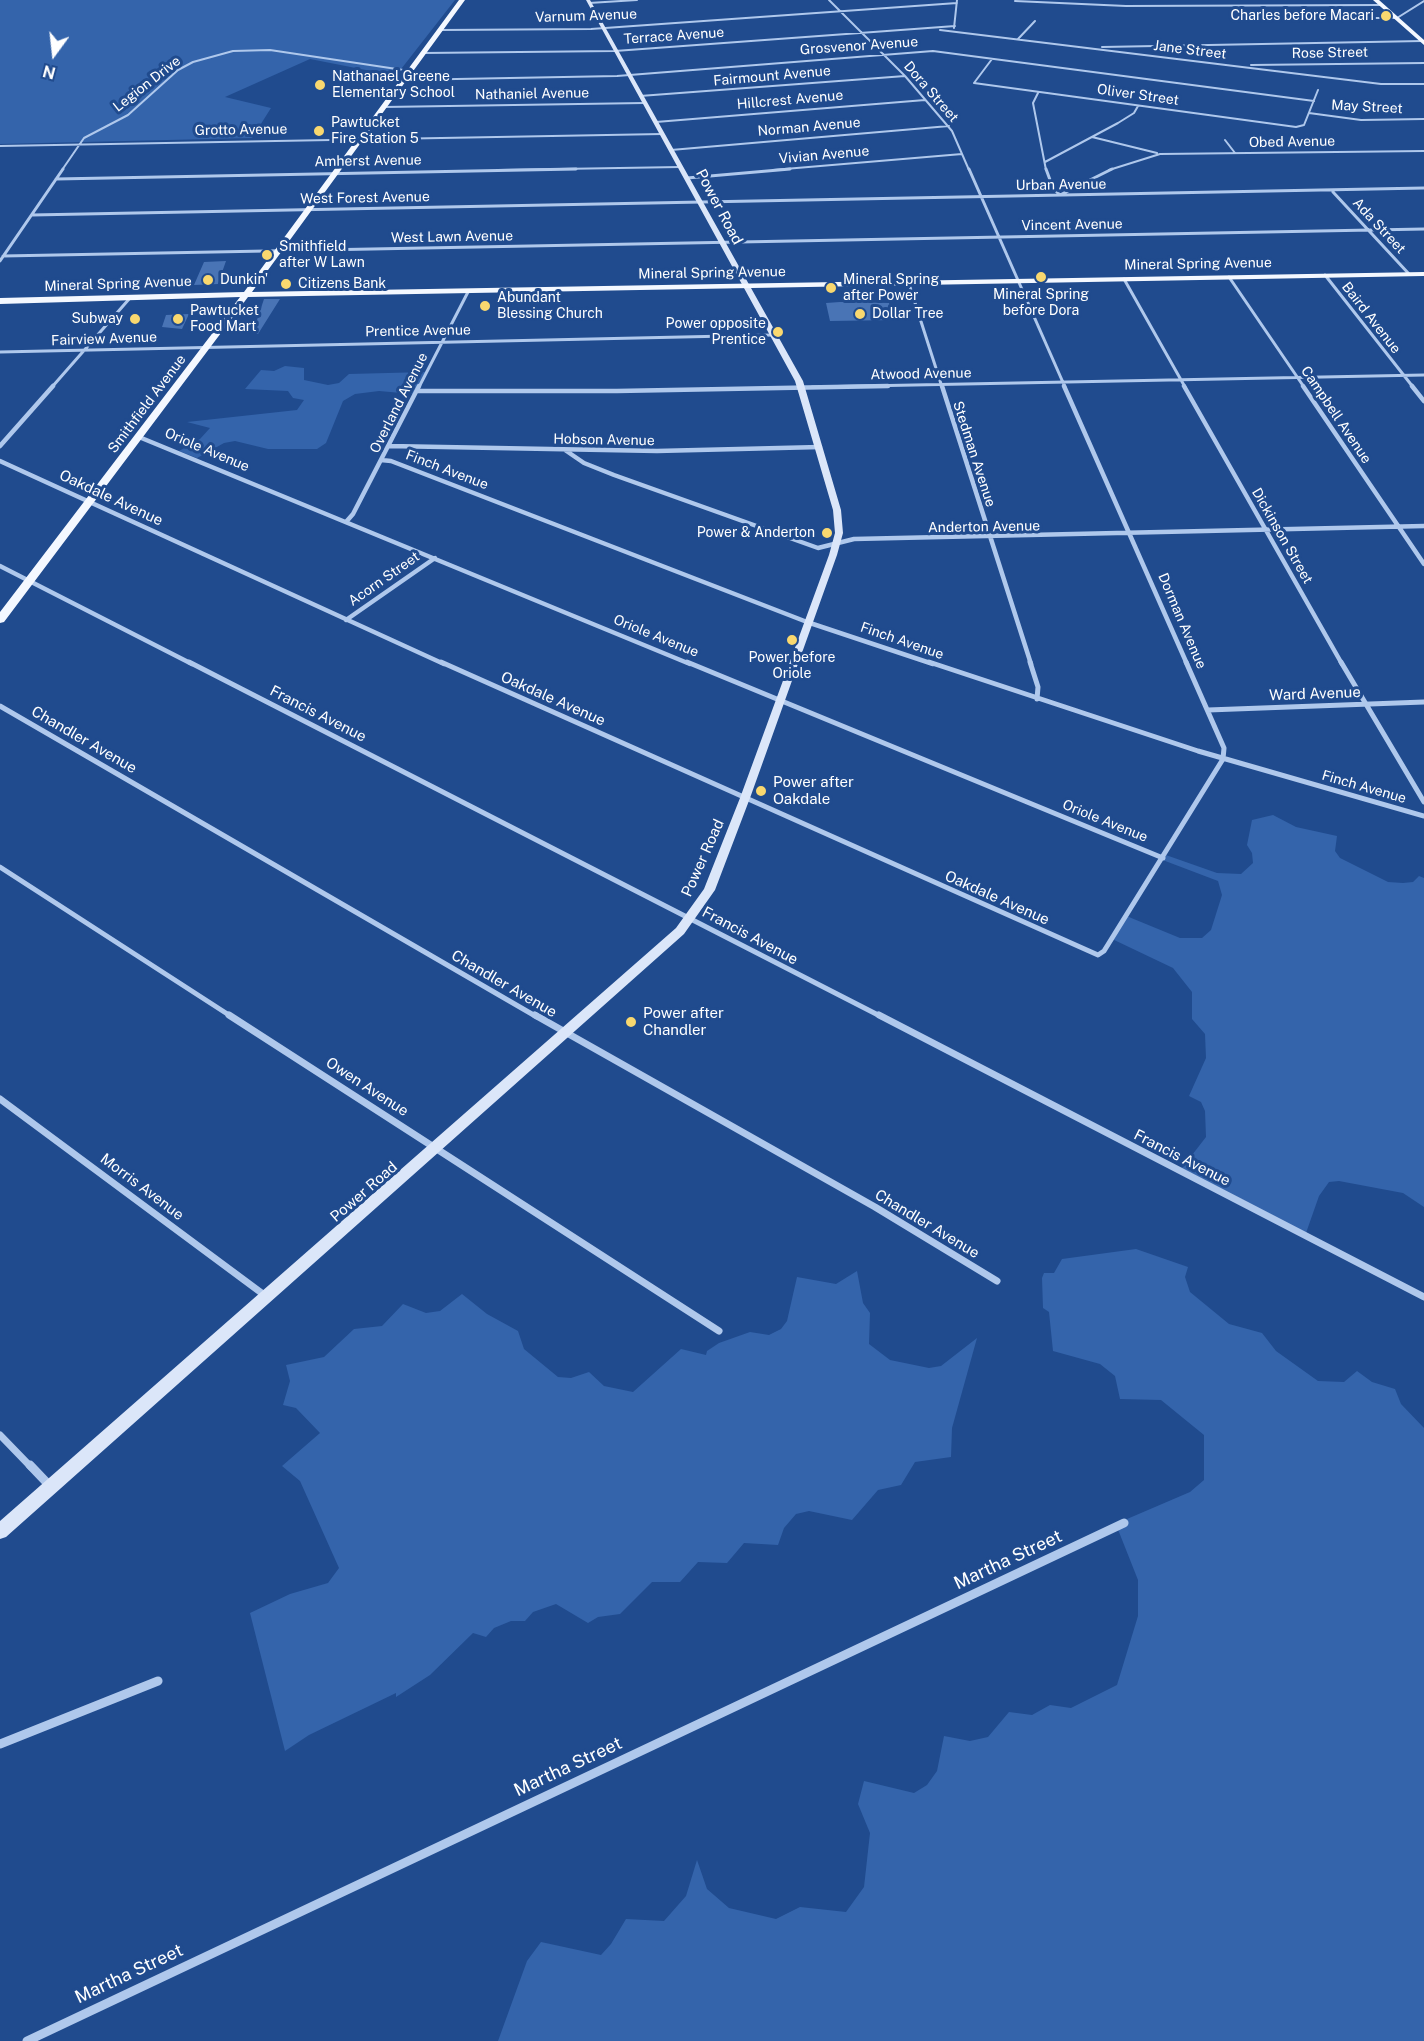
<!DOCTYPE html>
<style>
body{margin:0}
#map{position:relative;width:1424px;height:2041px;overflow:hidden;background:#204b8e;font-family:"Public Sans",sans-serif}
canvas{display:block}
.north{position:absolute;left:24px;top:24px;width:60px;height:60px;-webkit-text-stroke:4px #204b8e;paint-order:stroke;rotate:195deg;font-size:16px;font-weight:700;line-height:24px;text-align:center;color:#fff}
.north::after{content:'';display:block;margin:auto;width:21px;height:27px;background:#fff;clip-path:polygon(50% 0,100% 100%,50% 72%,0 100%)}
</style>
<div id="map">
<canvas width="1424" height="2041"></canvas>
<div class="north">N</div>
</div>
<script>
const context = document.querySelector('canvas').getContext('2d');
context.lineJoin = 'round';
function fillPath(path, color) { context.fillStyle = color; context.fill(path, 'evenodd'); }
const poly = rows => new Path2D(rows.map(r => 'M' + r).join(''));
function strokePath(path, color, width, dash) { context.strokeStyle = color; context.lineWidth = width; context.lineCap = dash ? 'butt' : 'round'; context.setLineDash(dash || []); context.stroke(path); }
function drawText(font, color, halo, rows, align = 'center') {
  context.font = font + ' "Public Sans",sans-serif'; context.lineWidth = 6; context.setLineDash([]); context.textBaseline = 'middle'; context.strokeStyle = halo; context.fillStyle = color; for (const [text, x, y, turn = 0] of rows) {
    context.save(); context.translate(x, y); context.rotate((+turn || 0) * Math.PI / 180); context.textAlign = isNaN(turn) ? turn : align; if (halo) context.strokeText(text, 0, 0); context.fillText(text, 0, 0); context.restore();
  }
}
const green = poly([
 [0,0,455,0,398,73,371,71,310,59,225,97,271,108,252,138,0,144],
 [285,366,304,368,304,380,328,385,339,383,349,374,426,372,413,394,379,391,355,394,343,401,326,443,317,449,268,449,235,441,224,443,197,458,179,451,200,439,210,428,187,422,297,410,304,400,293,398,288,391,245,389,261,370,274,371],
 [1273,815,1296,827,1337,836,1335,851,1340,858,1388,882,1403,883,1413,882,1419,876,1424,878,1424,1207,1403,1193,1339,1181,1329,1182,1319,1196,1306,1233,1182,1168,1206,1137,1205,1111,1201,1102,1189,1096,1206,1058,1205,1034,1192,1019,1192,992,1173,968,1110,938,1124,915,1180,938,1202,938,1211,930,1222,895,1218,881,1160,859,1163,854,1217,873,1241,874,1253,863,1252,853,1247,845,1252,820],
 [1136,1249,1188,1267,1185,1277,1190,1292,1229,1324,1262,1333,1276,1351,1318,1381,1344,1382,1357,1371,1372,1382,1395,1389,1401,1404,1424,1428,1424,2041,498,2041,527,1961,541,1942,601,1955,611,1944,626,1919,664,1921,686,1896,697,1860,707,1889,729,1908,776,1919,800,1907,846,1912,864,1887,870,1833,858,1804,864,1781,914,1793,927,1785,937,1771,944,1736,970,1741,988,1737,1009,1712,1032,1715,1050,1705,1071,1708,1117,1685,1138,1616,1138,1580,1117,1527,1127,1519,1190,1492,1204,1480,1204,1435,1161,1400,1120,1399,1115,1376,1100,1364,1053,1351,1049,1312,1043,1308,1042,1278,1044,1273,1054,1273,1062,1259],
 [857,1271,863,1303,870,1313,869,1344,890,1360,929,1368,941,1366,977,1338,952,1428,951,1457,915,1462,901,1485,878,1490,852,1520,809,1511,796,1514,784,1528,778,1545,744,1543,727,1563,698,1562,680,1582,652,1582,620,1614,598,1617,588,1623,556,1604,533,1612,525,1621,511,1621,494,1628,486,1637,473,1633,430,1675,396,1697,396,1693,309,1735,285,1751,250,1613,290,1594,328,1583,339,1568,300,1481,282,1466,320,1433,296,1408,283,1405,290,1381,286,1365,324,1357,354,1329,382,1326,403,1304,426,1313,440,1311,462,1294,487,1314,518,1331,524,1349,558,1377,571,1378,589,1372,604,1386,633,1392,681,1349,706,1355,707,1351,719,1343,750,1332,769,1335,781,1329,787,1321,797,1277,836,1284]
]);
const building = poly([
 [226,261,218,284,194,285,204,262],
 [264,299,280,299,258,334,253,332],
 [840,302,889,303,894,320,830,321,826,303],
 [189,314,182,329,162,327,166,315]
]);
const streetFar5 = poly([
 [829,0,905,76,952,131,969,170],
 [1015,1,1126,6,1382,5],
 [589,3,637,0],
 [1323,18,1397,18,1424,1],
 [954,28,957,0],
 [441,30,591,29,957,3],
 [940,30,1381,84,1424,84],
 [1018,39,1035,21],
 [1102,47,1422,41],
 [424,53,615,51,955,26],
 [992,59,974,83,1296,127,1304,125,1318,90],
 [1251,65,1424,63],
 [403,80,617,76,933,51,1314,101],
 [1038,93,1033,103,1046,170],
 [640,96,905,76],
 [384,107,644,103],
 [1309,113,1361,120,1424,119],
 [656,122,925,100],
 [1092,137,1157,153],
 [1225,140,1235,153],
 [0,146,662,134],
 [671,150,949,126],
 [1045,162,1118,123,1134,113,1138,106],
 [62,170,84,138,128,115,178,70,193,62,233,51,270,50,410,71],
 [498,170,680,167],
 [773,170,962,154],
 [1109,170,1160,154,1424,151]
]);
const streetFar4 = poly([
 [969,169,1065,387],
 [1046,169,1053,188,1060,195,1112,169],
 [687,178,790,169],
 [56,179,576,169],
 [1333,192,1409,274],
 [32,215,1424,188],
 [3,256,1424,229],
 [0,261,63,169],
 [1325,275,1413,387],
 [1229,277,1304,387],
 [1124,279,1185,387],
 [909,284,942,387],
 [0,352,773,335],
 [52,387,130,298],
 [419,387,468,292],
 [812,387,1424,375]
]);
const streetFar3 = poly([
 [942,386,1031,664],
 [1064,386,1187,664],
 [1184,386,1342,664],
 [1303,386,1424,564],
 [1412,386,1424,401],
 [418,391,617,391,888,386],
 [139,437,690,664],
 [0,446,53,386],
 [389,446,657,451,820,447],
 [565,450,584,463,614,475,818,548,854,539,1424,526],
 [381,460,391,461,807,622,933,664],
 [0,461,444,664],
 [346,522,353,514,419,386],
 [0,566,192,664],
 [346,620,435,558]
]);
const streetFar2 = poly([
 [189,662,882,1017],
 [441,662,1098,955,1104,951,1223,759,1224,748,1186,662],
 [687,662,1163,858],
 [929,662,1198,751,1424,816],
 [1030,662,1038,687,1037,699],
 [1341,662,1424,802],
 [0,706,537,1017],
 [1208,710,1424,702],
 [0,867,232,1017]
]);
const streetFar1 = poly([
 [229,1015,719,1331],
 [535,1015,875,1207,997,1281],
 [879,1015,1424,1297],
 [0,1099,267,1297],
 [0,1435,31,1467]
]);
const street = poly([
 [30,1465,50,1486],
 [0,1744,158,1681],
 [27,2041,1124,1523]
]);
const secondary = poly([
 [586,0,590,0,803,381,841,510,843,533,837,555,750,798,715,890,684,934,6,1537,0,1539,0,1521,676,928,704,889,740,798,829,555,835,533,833,510,795,381,586,0]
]);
const primary = poly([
 [459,0,465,0,252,292,1424,272,1424,276,248,297,4,622,0,623,0,612,240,297,0,304,0,298,244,292,459,0],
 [1373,0,1379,0,1424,40,1424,45,1373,0]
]);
const markers = [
 [1386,16,6,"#f9d86f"],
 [320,85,6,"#f9d86f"],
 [319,131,6,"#f9d86f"],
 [267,255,6,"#f9d86f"],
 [1041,277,6,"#f9d86f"],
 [208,280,6,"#f9d86f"],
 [286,284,6,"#f9d86f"],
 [831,288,6,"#f9d86f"],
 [485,306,6,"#f9d86f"],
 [860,314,6,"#f9d86f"],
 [135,319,6,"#f9d86f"],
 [178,319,6,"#f9d86f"],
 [778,332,6,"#f9d86f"],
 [827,533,6,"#f9d86f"],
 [792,640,6,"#f9d86f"],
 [761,791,6,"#f9d86f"],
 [631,1022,6,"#f9d86f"]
];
const farStreetnames = [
 ["Varnum Avenue",586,16,-2],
 ["Terrace Avenue",674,36,-4],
 ["Grosvenor Avenue",859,46,-4],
 ["Jane Street",1190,50,7],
 ["Rose Street",1330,53,-1],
 ["Fairmount Avenue",772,76,-5],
 ["Legion Drive",147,84,-38],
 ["Dora Street",931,92,49],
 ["Nathaniel Avenue",532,94,-1],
 ["Oliver Street",1138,95,8],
 ["Hillcrest Avenue",790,100,-5],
 ["May Street",1367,107,3],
 ["Norman Avenue",809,127,-5],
 ["Grotto Avenue",241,130,-1],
 ["Obed Avenue",1292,142,-1],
 ["Vivian Avenue",824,155,-5],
 ["Amherst Avenue",368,161,-1],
 ["Urban Avenue",1061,185,-1],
 ["West Forest Avenue",365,198,-1],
 ["Vincent Avenue",1072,225,-1],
 ["Ada Street",1379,226,47],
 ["West Lawn Avenue",452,237,-1],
 ["Mineral Spring Avenue",1198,264,-1],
 ["Mineral Spring Avenue",712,273,-1],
 ["Mineral Spring Avenue",118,284,-2],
 ["Baird Avenue",1371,318,52],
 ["Prentice Avenue",418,331,-1],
 ["Fairview Avenue",104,339,-2],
 ["Atwood Avenue",921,374,-1],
 ["Overland Avenue",399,403,-63],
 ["Smithfield Avenue",147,404,-53],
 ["Campbell Avenue",1336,415,56],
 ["Hobson Avenue",604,440,1],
 ["Oriole Avenue",207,450,23],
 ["Stedman Avenue",974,454,72],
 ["Finch Avenue",447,470,21],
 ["Anderton Avenue",984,527,-1],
 ["Dickinson Street",1282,536,60],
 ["Acorn Street",384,579,-35],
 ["Dorman Avenue",1182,621,67],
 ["Oriole Avenue",656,636,22],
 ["Finch Avenue",902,641,19],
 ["Finch Avenue",1364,787,16],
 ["Oriole Avenue",1105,821,22]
];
const farPoinames = [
 ["Charles before Macari",1374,16,"right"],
 ["Nathanael Greene",332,77],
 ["Elementary School",332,93],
 ["Pawtucket",331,123],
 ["Fire Station 5",331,139],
 ["Smithfield",279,247],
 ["after W Lawn",279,263],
 ["Dunkin'",220,280],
 ["Mineral Spring",843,280],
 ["after Power",843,296],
 ["Citizens Bank",298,284],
 ["Mineral Spring",1041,295,"center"],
 ["before Dora",1041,311,"center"],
 ["Abundant",497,298],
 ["Blessing Church",497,314],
 ["Pawtucket",190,311],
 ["Food Mart",190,327],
 ["Dollar Tree",872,314],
 ["Subway",123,319,"right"],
 ["Power opposite",766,324,"right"],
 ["Prentice",766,340,"right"],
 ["Power & Anderton",815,533,"right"],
 ["Power before",792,658,"center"],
 ["Oriole",792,674,"center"]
];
const streetNames = [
 ["Power Road",719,207,62],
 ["Oakdale Avenue",111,498,25],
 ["Ward Avenue",1315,694,-2],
 ["Oakdale Avenue",553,699,24],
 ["Francis Avenue",318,714,27],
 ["Chandler Avenue",84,740,30],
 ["Power Road",703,858,-66],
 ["Oakdale Avenue",997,898,24],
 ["Francis Avenue",750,936,28],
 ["Chandler Avenue",504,984,30],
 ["Owen Avenue",367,1087,33],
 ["Francis Avenue",1182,1158,27],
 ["Morris Avenue",142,1187,37],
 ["Power Road",364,1192,-41],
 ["Chandler Avenue",927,1224,31]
];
const poiNames = [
 ["Power after",773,782],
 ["Oakdale",773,799],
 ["Power after",643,1013],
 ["Chandler",643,1030]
];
const nearStreetnames = [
 ["Martha Street",1008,1560,-25],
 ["Martha Street",568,1767,-25],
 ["Martha Street",129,1974,-25]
];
fillPath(green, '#3464ab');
fillPath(building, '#4974b5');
strokePath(streetFar5, '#afc8ec', 2);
strokePath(streetFar4, '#afc8ec', 3);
strokePath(streetFar3, '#afc8ec', 4.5);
strokePath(streetFar2, '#afc8ec', 5);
strokePath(streetFar1, '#afc8ec', 7);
strokePath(street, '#afc8ec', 9);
fillPath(secondary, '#dbe6f9');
fillPath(primary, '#f4f8ff');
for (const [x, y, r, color] of markers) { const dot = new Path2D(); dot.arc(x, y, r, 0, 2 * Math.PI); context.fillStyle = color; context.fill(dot); strokePath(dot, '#204b8e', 2); }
drawText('14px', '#fff', '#204b8e', farStreetnames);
drawText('14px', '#fff', '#204b8e', farPoinames, 'left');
drawText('15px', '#fff', '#204b8e', streetNames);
drawText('15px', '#fff', '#204b8e', poiNames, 'left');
drawText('18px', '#fff', '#204b8e', nearStreetnames);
</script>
